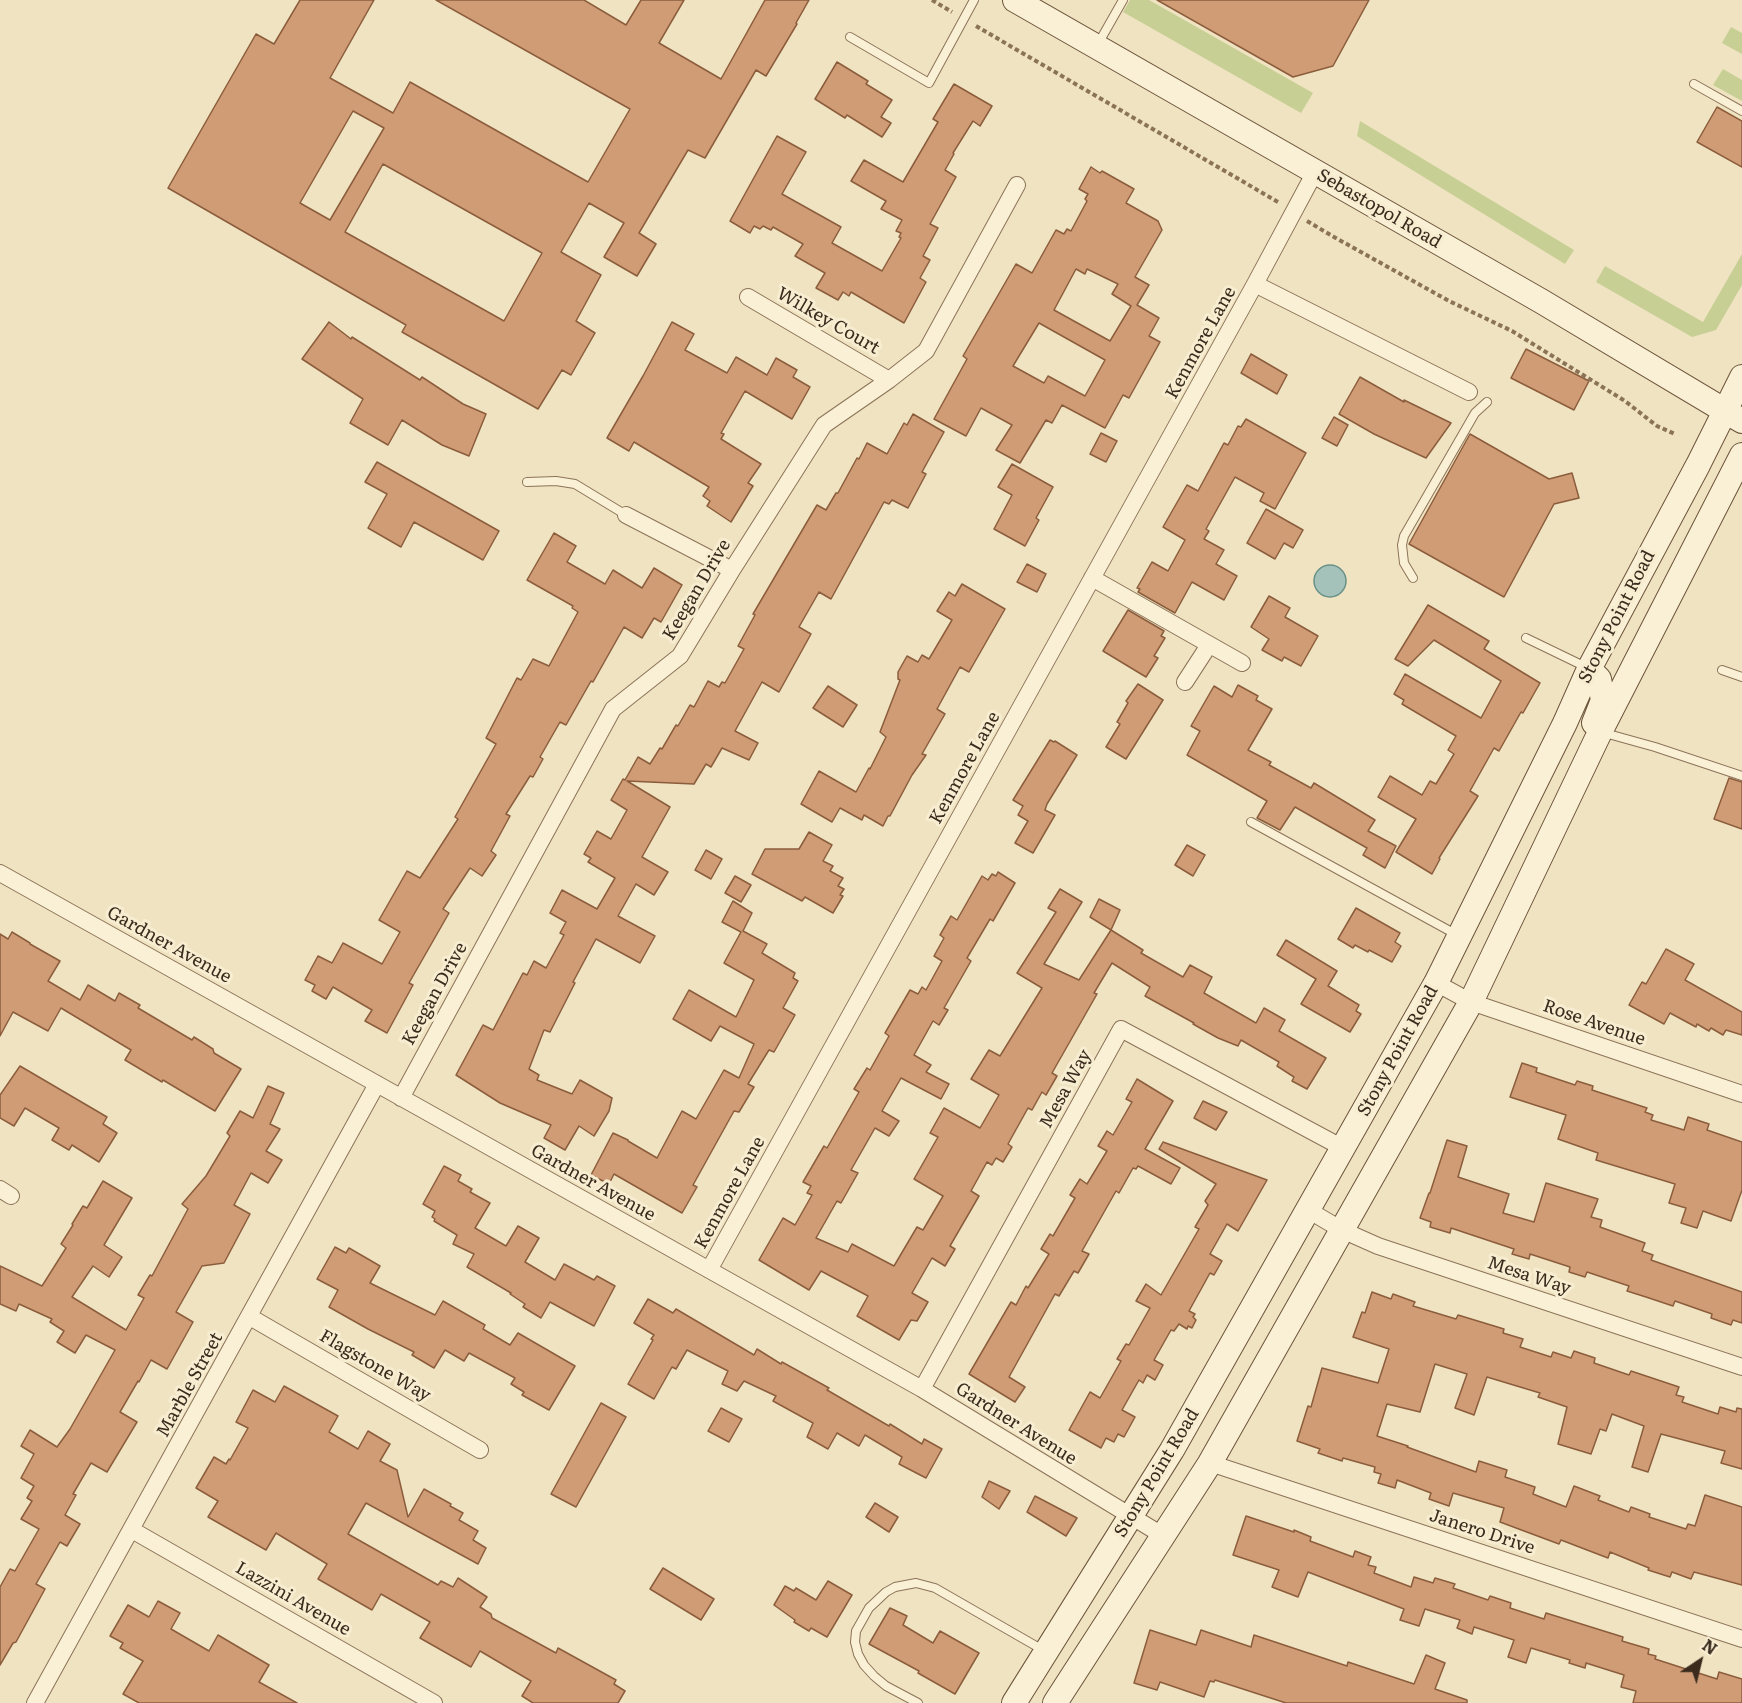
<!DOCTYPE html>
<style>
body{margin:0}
#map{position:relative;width:1742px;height:1703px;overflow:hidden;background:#f0e3c1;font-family:Literata,serif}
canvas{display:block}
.north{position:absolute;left:1670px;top:1631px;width:60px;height:60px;-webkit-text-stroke:4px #f7edd1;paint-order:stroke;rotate:35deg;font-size:16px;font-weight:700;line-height:24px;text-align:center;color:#3a2b1d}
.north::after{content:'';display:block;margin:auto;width:21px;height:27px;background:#3a2b1d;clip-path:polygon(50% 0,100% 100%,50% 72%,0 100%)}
</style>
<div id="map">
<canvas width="1742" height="1703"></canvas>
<div class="north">N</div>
</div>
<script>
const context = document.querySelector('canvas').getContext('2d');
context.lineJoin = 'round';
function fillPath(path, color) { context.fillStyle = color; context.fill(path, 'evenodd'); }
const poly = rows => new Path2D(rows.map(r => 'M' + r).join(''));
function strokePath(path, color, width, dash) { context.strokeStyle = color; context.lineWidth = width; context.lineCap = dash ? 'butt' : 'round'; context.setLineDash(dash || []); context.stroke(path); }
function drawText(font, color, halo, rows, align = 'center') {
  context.font = font + ' Literata,serif'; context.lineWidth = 6; context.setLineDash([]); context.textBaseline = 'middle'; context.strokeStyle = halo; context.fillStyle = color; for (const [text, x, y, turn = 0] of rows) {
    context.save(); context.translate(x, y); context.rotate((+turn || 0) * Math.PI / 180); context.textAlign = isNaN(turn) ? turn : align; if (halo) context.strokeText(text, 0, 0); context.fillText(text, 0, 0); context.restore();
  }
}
const green = poly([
 [1130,0,1149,0,1313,93,1301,113,1123,12],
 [1731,27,1742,33,1742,54,1722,43],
 [1723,69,1742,80,1742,101,1713,85],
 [1360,121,1574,250,1565,264,1357,136],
 [1742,254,1742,285,1716,330,1692,337,1596,282,1605,266,1703,322]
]);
const water = poly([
 '1314 581a16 16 0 1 1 32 0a16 16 0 1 1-32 0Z'
]);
const building = poly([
 [300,0,374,0,330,78,393,113,410,82,588,182,630,109,436,0,584,0,626,25,641,0,684,0,659,43,721,79,765,0,809,0,796,23,797,24,766,76,756,70,705,158,688,150,639,233,656,244,637,276,604,257,624,223,589,203,561,252,601,275,576,321,595,333,571,375,562,370,538,409,402,332,406,325,168,188,256,34,274,44,300,0],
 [353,111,384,128,330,220,300,203,353,111],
 [383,164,542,253,504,321,345,232,383,164],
 [1157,0,1369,0,1333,66,1293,77,1157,0],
 [837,62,868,81,866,84,892,100,881,117,891,123,882,137,847,115,845,118,815,99,837,62],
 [954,84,992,106,980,126,973,121,953,153,954,154,945,170,956,177,930,224,938,228,923,256,930,260,920,278,926,282,904,323,851,292,849,296,843,292,838,300,816,288,825,273,795,256,803,244,773,227,771,230,763,226,760,229,754,226,750,233,730,221,777,136,806,152,782,194,841,227,832,243,882,271,901,238,899,237,901,233,896,231,902,220,881,209,886,201,851,181,864,160,903,182,938,122,933,119,954,84],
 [1717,107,1742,121,1742,167,1697,142,1717,107],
 [1091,167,1100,173,1102,171,1134,189,1126,203,1158,221,1162,230,1135,277,1149,285,1137,305,1159,318,1149,336,1160,342,1129,398,1123,395,1105,428,1062,405,1052,423,1046,420,1020,463,996,450,1012,425,981,408,966,436,934,419,967,359,963,356,1016,264,1032,273,1056,230,1064,234,1067,229,1071,231,1087,201,1085,199,1088,194,1079,189,1091,167],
 [1076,269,1085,274,1087,269,1118,284,1112,294,1131,306,1110,341,1054,310,1076,269],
 [1039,323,1105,360,1085,396,1048,376,1044,383,1013,366,1039,323],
 [329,322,351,339,352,337,420,380,422,377,463,404,486,414,469,456,442,445,402,420,388,445,350,423,363,399,302,359,329,322],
 [672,322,694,334,685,350,727,373,736,357,767,375,776,358,797,370,793,377,810,387,792,419,745,391,721,433,724,434,721,439,761,464,748,483,753,486,731,522,707,506,710,501,703,496,709,487,634,442,629,451,607,438,643,376,672,322],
 [1526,349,1589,381,1574,410,1511,378,1526,349],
 [1251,354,1287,375,1277,394,1241,373,1251,354],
 [1360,377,1404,402,1404,400,1451,423,1426,458,1374,434,1339,414,1360,377],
 [913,414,944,432,922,472,926,474,908,508,892,500,889,504,884,502,831,599,819,592,799,627,811,634,779,692,762,682,735,731,758,743,749,760,722,748,711,767,706,764,694,784,627,781,670,807,642,857,668,872,654,895,636,884,618,916,655,936,640,963,596,939,573,982,575,983,550,1032,544,1030,529,1069,539,1075,537,1080,572,1094,580,1080,612,1098,609,1111,594,1136,579,1126,565,1150,544,1138,551,1125,500,1103,456,1075,483,1025,493,1030,523,973,527,975,534,961,546,968,564,935,560,933,566,922,550,913,562,890,597,909,615,878,588,862,591,858,584,854,597,831,611,839,627,810,611,800,623,779,625,780,638,757,650,764,660,748,662,749,676,725,678,726,690,705,694,707,708,681,719,687,722,682,725,683,744,649,738,646,755,615,753,614,817,505,826,510,836,493,838,493,857,458,859,459,867,443,887,454,904,423,907,425,913,414],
 [1334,417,1348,425,1337,446,1322,438,1334,417],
 [1246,419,1306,453,1275,509,1260,501,1264,493,1235,477,1206,529,1209,531,1204,539,1224,550,1216,564,1237,576,1224,600,1192,582,1175,613,1138,592,1140,589,1137,588,1152,562,1168,571,1185,540,1163,527,1187,485,1198,491,1224,443,1228,445,1238,426,1241,427,1246,419],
 [1101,433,1117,441,1106,462,1090,454,1101,433],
 [1470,434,1549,479,1572,473,1579,498,1554,504,1504,597,1409,544,1470,434],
 [377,462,499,531,483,560,414,522,401,547,368,528,387,494,365,482,377,462],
 [1012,464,1053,487,1036,518,1039,520,1025,546,994,529,1012,495,998,487,1012,464],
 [1266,509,1303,530,1293,548,1284,543,1275,559,1247,543,1266,509],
 [554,533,576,546,567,562,605,584,613,570,642,588,654,568,682,585,661,622,654,618,642,638,624,627,593,682,591,681,566,725,560,722,540,757,543,759,533,777,530,776,506,814,510,816,491,851,496,855,482,876,470,868,443,909,449,913,409,983,413,985,387,1033,365,1021,372,1010,333,987,326,999,312,991,315,985,305,980,318,956,332,963,343,943,382,964,400,932,379,920,407,871,420,878,458,819,455,817,496,744,486,738,517,678,521,680,533,659,549,666,578,612,572,608,573,606,527,580,554,533],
 [1027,564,1046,574,1037,592,1017,582,1027,564],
 [962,584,1005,609,969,672,960,667,937,709,945,714,922,754,926,755,912,775,890,816,888,816,883,826,864,815,862,820,840,808,832,822,801,804,819,771,856,792,869,768,870,769,886,737,880,732,900,680,898,679,898,672,907,656,918,662,922,655,929,659,952,620,937,611,949,592,955,596,962,584],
 [1269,596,1290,608,1285,617,1318,636,1301,666,1284,657,1282,661,1262,650,1269,639,1251,627,1269,596],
 [1428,605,1489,641,1484,649,1540,683,1523,713,1521,712,1499,751,1494,748,1470,791,1478,796,1439,858,1440,859,1432,874,1396,852,1416,819,1378,797,1390,776,1422,795,1430,781,1436,784,1454,754,1448,750,1456,736,1402,704,1404,700,1394,694,1405,674,1481,718,1501,681,1434,640,1408,666,1395,659,1428,605],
 [1128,610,1164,631,1161,636,1165,638,1154,656,1158,658,1146,677,1103,651,1128,610],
 [1138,684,1163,700,1126,759,1106,747,1120,724,1117,722,1128,703,1126,701,1138,684],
 [1238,685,1258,696,1256,700,1272,709,1248,750,1271,762,1269,765,1311,788,1314,783,1375,820,1368,831,1396,846,1385,868,1363,855,1367,848,1295,807,1280,830,1257,818,1267,801,1187,755,1200,731,1191,726,1214,686,1232,697,1238,685],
 [828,686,857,705,843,727,813,708,828,686],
 [1050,740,1054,742,1055,741,1077,755,1047,804,1045,810,1055,815,1033,853,1015,843,1028,821,1018,815,1023,806,1013,800,1050,740],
 [1729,778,1742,782,1742,829,1714,819,1729,778],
 [809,832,832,845,823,861,833,866,830,871,843,878,838,886,844,889,840,895,843,896,833,913,805,897,802,901,752,874,765,849,799,849,809,832],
 [1187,845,1205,855,1193,876,1175,865,1187,845],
 [706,850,722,859,711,879,695,870,706,850],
 [998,872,1015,883,993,921,990,919,967,958,971,961,944,1008,948,1010,939,1025,933,1021,914,1055,931,1065,926,1072,949,1084,941,1099,901,1078,882,1111,899,1121,889,1136,875,1128,851,1170,858,1173,841,1203,837,1201,816,1238,848,1252,852,1244,894,1266,917,1227,923,1230,943,1196,914,1179,938,1137,930,1133,944,1108,980,1128,999,1095,971,1079,989,1050,1000,1056,1042,988,1017,973,1056,912,1048,908,1060,889,1082,902,1044,964,1079,980,1111,930,1143,950,1141,953,1183,977,1190,965,1212,977,1204,993,1256,1023,1264,1008,1285,1020,1279,1031,1326,1058,1307,1089,1292,1081,1294,1077,1277,1066,1279,1062,1241,1040,1238,1046,1218,1038,1193,1024,1194,1023,1145,996,1150,987,1112,963,1094,993,1097,994,1052,1073,1057,1076,1046,1095,1042,1092,1032,1110,1028,1108,1008,1144,1012,1147,1003,1162,996,1158,992,1165,987,1162,971,1191,979,1196,950,1246,955,1249,945,1266,932,1258,912,1293,928,1302,917,1321,911,1320,899,1340,857,1316,868,1296,821,1271,809,1290,759,1260,783,1218,795,1225,812,1195,807,1193,811,1186,803,1182,824,1146,827,1148,859,1092,854,1089,867,1068,870,1070,889,1036,885,1033,910,990,918,994,922,987,926,990,942,961,934,956,944,938,940,935,951,916,957,920,982,876,988,880,992,874,996,876,998,872],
 [735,876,751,885,741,902,725,893,735,876],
 [1099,899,1120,910,1111,930,1090,917,1099,899],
 [733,901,752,913,743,931,767,944,762,953,795,973,793,978,798,981,783,1008,795,1015,774,1052,769,1050,748,1084,754,1087,739,1112,734,1111,693,1185,697,1187,682,1213,614,1174,609,1184,591,1175,613,1133,628,1140,628,1141,657,1158,682,1111,696,1119,724,1070,739,1078,754,1044,720,1026,711,1041,673,1019,689,990,736,1017,754,980,724,963,741,932,722,922,733,901],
 [1356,908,1400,933,1395,942,1401,946,1392,962,1369,950,1368,952,1355,945,1353,948,1338,939,1356,908],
 [12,932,30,943,30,944,60,961,48,981,80,1000,88,985,115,1001,119,993,140,1005,138,1008,192,1040,194,1037,213,1049,214,1053,241,1069,215,1111,163,1080,162,1082,125,1060,131,1050,61,1008,48,1031,13,1012,0,1036,0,934,8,939,12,932],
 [1286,940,1337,971,1328,986,1359,1005,1356,1011,1361,1014,1350,1032,1301,1004,1316,979,1277,955,1286,940],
 [1666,949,1694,964,1685,980,1742,1012,1742,1035,1726,1030,1723,1035,1711,1028,1709,1031,1697,1024,1696,1027,1670,1013,1664,1024,1629,1005,1642,982,1646,984,1666,949],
 [1522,1063,1537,1068,1536,1072,1575,1085,1577,1081,1593,1086,1592,1090,1647,1108,1645,1112,1653,1115,1651,1120,1684,1130,1688,1117,1709,1124,1707,1130,1742,1142,1742,1190,1731,1221,1703,1211,1697,1228,1681,1223,1686,1208,1669,1203,1675,1184,1596,1160,1598,1153,1558,1139,1566,1115,1510,1097,1522,1063],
 [20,1066,107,1117,103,1124,117,1133,99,1162,72,1145,69,1150,52,1140,59,1128,25,1108,14,1126,0,1118,0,1095,20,1066],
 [1137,1079,1173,1101,1145,1149,1180,1168,1171,1184,1138,1166,1136,1169,1133,1168,1119,1193,1116,1191,1082,1251,1089,1254,1078,1273,1074,1271,1059,1296,1055,1294,1009,1377,1025,1387,1015,1402,969,1374,1011,1302,1016,1305,1026,1286,1028,1288,1049,1254,1041,1249,1050,1234,1053,1236,1075,1198,1070,1195,1080,1179,1087,1184,1107,1151,1098,1146,1107,1131,1113,1135,1132,1102,1126,1099,1137,1079],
 [268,1086,284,1093,270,1124,280,1129,266,1151,282,1160,268,1183,251,1173,234,1205,250,1214,224,1263,202,1266,176,1312,193,1322,167,1369,151,1360,139,1382,138,1381,120,1412,137,1422,107,1472,91,1463,73,1494,76,1495,65,1515,80,1524,67,1546,60,1542,36,1584,45,1589,16,1642,13,1643,0,1665,0,1587,10,1569,15,1571,39,1529,21,1519,32,1501,27,1498,34,1486,21,1478,34,1454,21,1446,30,1430,57,1447,70,1429,115,1350,86,1335,75,1353,57,1342,64,1331,50,1322,52,1319,19,1304,16,1311,0,1304,0,1266,42,1286,66,1248,61,1244,73,1225,72,1224,83,1206,87,1208,103,1181,132,1198,104,1245,122,1257,109,1277,93,1266,72,1297,126,1330,144,1298,138,1295,150,1275,152,1276,188,1209,182,1204,206,1176,230,1136,227,1133,240,1111,253,1118,268,1086],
 [1203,1101,1227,1112,1216,1130,1194,1118,1203,1101],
 [1447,1140,1467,1146,1458,1177,1509,1194,1503,1213,1534,1222,1546,1183,1598,1199,1591,1217,1602,1220,1600,1227,1645,1243,1642,1251,1653,1255,1651,1260,1742,1292,1742,1323,1733,1320,1731,1325,1711,1318,1712,1314,1675,1301,1673,1306,1646,1297,1627,1291,1629,1286,1587,1272,1585,1277,1569,1272,1570,1267,1530,1254,1529,1259,1512,1254,1514,1249,1451,1228,1450,1233,1430,1227,1431,1222,1420,1218,1429,1193,1430,1193,1447,1140],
 [1163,1142,1267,1180,1238,1231,1227,1224,1210,1254,1222,1261,1214,1275,1210,1273,1189,1311,1195,1314,1193,1317,1196,1320,1192,1328,1188,1326,1187,1329,1179,1324,1174,1331,1171,1330,1154,1360,1163,1365,1155,1380,1147,1375,1143,1383,1139,1380,1122,1410,1135,1417,1124,1437,1118,1434,1114,1442,1106,1438,1101,1448,1069,1430,1090,1392,1100,1398,1121,1361,1117,1359,1126,1344,1129,1345,1150,1308,1136,1301,1146,1284,1161,1295,1199,1229,1195,1227,1208,1205,1205,1201,1216,1184,1159,1149,1163,1142],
 [444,1166,461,1175,458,1181,472,1189,470,1192,490,1203,475,1228,506,1246,518,1226,539,1238,525,1262,555,1280,564,1264,594,1280,597,1276,615,1286,594,1326,550,1302,541,1318,523,1307,525,1304,510,1294,511,1293,467,1267,474,1254,453,1244,457,1235,434,1221,435,1219,432,1217,435,1211,423,1204,444,1166],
 [335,1247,346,1253,349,1248,380,1266,370,1283,435,1315,443,1301,485,1325,483,1329,510,1345,518,1333,575,1366,549,1410,522,1395,524,1392,511,1384,515,1378,469,1353,464,1361,445,1350,434,1368,412,1355,414,1352,368,1329,329,1307,338,1290,317,1279,335,1247],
 [1372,1292,1391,1299,1393,1294,1415,1302,1413,1306,1456,1319,1458,1315,1504,1329,1503,1333,1523,1339,1520,1347,1551,1357,1553,1352,1571,1358,1574,1351,1595,1358,1594,1363,1629,1375,1631,1371,1679,1387,1676,1395,1684,1397,1682,1402,1718,1414,1720,1407,1736,1412,1737,1408,1742,1409,1742,1469,1721,1463,1725,1451,1661,1434,1648,1472,1632,1467,1644,1426,1612,1414,1606,1431,1600,1429,1591,1454,1558,1444,1567,1407,1538,1397,1540,1393,1487,1377,1474,1415,1455,1408,1467,1374,1435,1364,1420,1412,1387,1404,1377,1436,1408,1446,1407,1447,1476,1472,1479,1461,1507,1470,1505,1477,1535,1487,1533,1494,1566,1507,1574,1486,1600,1496,1598,1500,1629,1512,1631,1507,1650,1514,1649,1517,1686,1529,1688,1524,1695,1526,1705,1495,1742,1507,1742,1585,1694,1572,1691,1579,1672,1572,1670,1577,1648,1570,1649,1568,1610,1552,1608,1558,1561,1540,1559,1544,1500,1522,1504,1508,1453,1493,1449,1506,1429,1499,1431,1493,1397,1480,1395,1488,1378,1483,1381,1474,1374,1472,1375,1467,1343,1458,1342,1461,1318,1453,1320,1449,1297,1441,1308,1406,1311,1407,1322,1368,1378,1383,1389,1349,1353,1337,1362,1312,1365,1313,1372,1292],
 [648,1299,673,1313,676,1309,754,1355,757,1349,781,1364,782,1362,829,1388,827,1390,889,1426,890,1424,922,1444,924,1439,942,1449,926,1478,899,1464,902,1457,865,1435,859,1446,837,1433,828,1449,807,1437,813,1423,773,1401,776,1396,744,1381,737,1391,722,1384,728,1371,687,1350,676,1369,672,1367,654,1399,628,1384,653,1340,651,1339,654,1335,634,1323,648,1299],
 [284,1386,338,1416,329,1432,358,1449,368,1431,390,1444,380,1461,397,1470,408,1517,424,1489,451,1504,450,1506,463,1513,459,1520,478,1531,473,1540,486,1548,478,1564,366,1503,348,1534,438,1585,441,1581,453,1587,458,1578,487,1597,480,1607,491,1614,492,1618,556,1653,558,1648,616,1680,614,1684,625,1691,618,1703,533,1703,522,1696,531,1681,480,1651,471,1667,420,1638,430,1622,381,1594,372,1610,318,1579,327,1564,276,1533,266,1550,208,1517,218,1501,196,1488,214,1457,226,1464,229,1459,230,1460,248,1428,236,1422,253,1390,275,1402,284,1386],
 [601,1403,626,1417,576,1507,551,1494,601,1403],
 [721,1408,742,1419,729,1442,708,1431,721,1408],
 [989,1481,1010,1491,999,1509,982,1497,989,1481],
 [1035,1496,1077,1518,1066,1536,1027,1512,1035,1496],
 [875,1503,898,1517,889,1532,866,1517,875,1503],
 [1246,1516,1294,1532,1294,1530,1311,1537,1310,1541,1353,1557,1355,1551,1371,1557,1368,1565,1376,1567,1374,1573,1411,1587,1414,1577,1433,1583,1435,1578,1455,1584,1453,1588,1488,1600,1490,1596,1511,1603,1510,1608,1544,1619,1546,1613,1623,1637,1622,1641,1649,1649,1648,1654,1656,1656,1655,1659,1717,1679,1719,1672,1742,1679,1742,1703,1633,1703,1636,1691,1621,1687,1624,1675,1586,1663,1585,1668,1569,1663,1570,1660,1531,1648,1526,1663,1508,1657,1514,1640,1474,1627,1472,1634,1457,1628,1460,1620,1425,1609,1419,1626,1400,1620,1404,1609,1308,1572,1298,1597,1272,1587,1279,1570,1233,1555,1246,1516],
 [663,1568,714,1599,701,1620,650,1589,663,1568],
 [828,1581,852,1595,827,1637,811,1628,809,1631,794,1622,795,1620,774,1605,785,1586,794,1591,796,1588,816,1600,828,1581],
 [158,1601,180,1613,171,1629,209,1651,218,1635,240,1648,269,1665,259,1682,297,1703,139,1703,123,1694,143,1661,120,1648,123,1643,110,1636,128,1605,149,1617,158,1601],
 [890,1608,907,1616,903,1625,933,1643,940,1631,979,1653,955,1694,918,1673,919,1671,869,1644,890,1608],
 [1150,1630,1196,1645,1201,1630,1251,1647,1254,1635,1347,1666,1348,1662,1414,1684,1426,1655,1445,1663,1435,1689,1467,1700,1467,1703,1286,1703,1215,1680,1214,1682,1210,1681,1204,1697,1160,1682,1157,1690,1134,1683,1150,1630]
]);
const path = poly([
 [932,0,952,12],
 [976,26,1278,202],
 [1307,221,1334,237,1449,301,1512,331,1625,401,1657,426,1675,434]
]);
const service = poly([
 [850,37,929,83,974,0],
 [1098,44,1123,0],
 [1694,84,1742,111],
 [527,482,556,481,575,484,626,515],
 [1413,578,1404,563,1402,545,1404,536,1475,413,1487,402],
 [1526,638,1588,668],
 [1722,670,1742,677],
 [1601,732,1655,747,1742,776],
 [1251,822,1459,936],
 [918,1703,886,1686,874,1676,864,1665,858,1654,855,1642,856,1631,869,1608,886,1592,895,1587,916,1583,935,1588,1043,1650]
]);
const minor = poly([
 [1255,284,1469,392],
 [748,297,889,380],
 [626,515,732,570],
 [1092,578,1242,663],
 [1185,682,1209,645],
 [0,873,922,1389,1162,1535],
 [1436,983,1471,1002,1742,1094],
 [401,1098,613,709,680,656,732,570,824,425,889,380,926,351,1017,185],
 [0,1189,11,1196],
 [1308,1210,1342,1230,1378,1246,1742,1367],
 [709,1270,1255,284,1315,172],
 [250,1317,480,1450],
 [922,1389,1121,1029,1343,1148],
 [1210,1463,1742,1639],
 [132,1530,434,1703],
 [35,1703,377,1084]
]);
const secondary = poly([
 [1015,0,1541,301,1742,421],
 [1589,669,1599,679,1603,700,1594,723],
 [1014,1703,1172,1450,1436,983,1565,723,1589,669,1698,465,1742,377],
 [1055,1703,1210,1463,1471,1002,1600,732,1742,455]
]);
const streetNames = [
 ["Sebastopol Road",1379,209,30],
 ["Wilkey Court",828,321,30],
 ["Kenmore Lane",1201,343,-61],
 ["Keegan Drive",697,590,-59],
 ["Stony Point Road",1617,617,-63],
 ["Kenmore Lane",965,768,-61],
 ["Gardner Avenue",169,945,29],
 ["Keegan Drive",435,994,-61],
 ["Rose Avenue",1594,1023,19],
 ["Stony Point Road",1398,1051,-61],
 ["Mesa Way",1066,1089,-61],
 ["Gardner Avenue",593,1183,29],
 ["Kenmore Lane",730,1193,-61],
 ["Mesa Way",1529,1276,18],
 ["Flagstone Way",375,1366,30],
 ["Marble Street",190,1385,-61],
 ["Gardner Avenue",1016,1424,32],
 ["Stony Point Road",1157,1473,-59],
 ["Janero Drive",1482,1532,18],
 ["Lazzini Avenue",293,1599,30]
];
fillPath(green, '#c7cf94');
fillPath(water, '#a4c2ba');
strokePath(water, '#6a9188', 1.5);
fillPath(building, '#d09c75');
strokePath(building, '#8b5d3c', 1.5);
strokePath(service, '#8b7358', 10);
strokePath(minor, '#8b7358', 18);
strokePath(secondary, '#6c543b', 26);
strokePath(path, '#8b7358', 4, [4.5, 3]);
strokePath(service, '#faf0d5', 8);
strokePath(minor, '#faf0d5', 16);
strokePath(secondary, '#faf0d5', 24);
drawText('18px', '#3a2b1d', '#f7edd1', streetNames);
</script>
